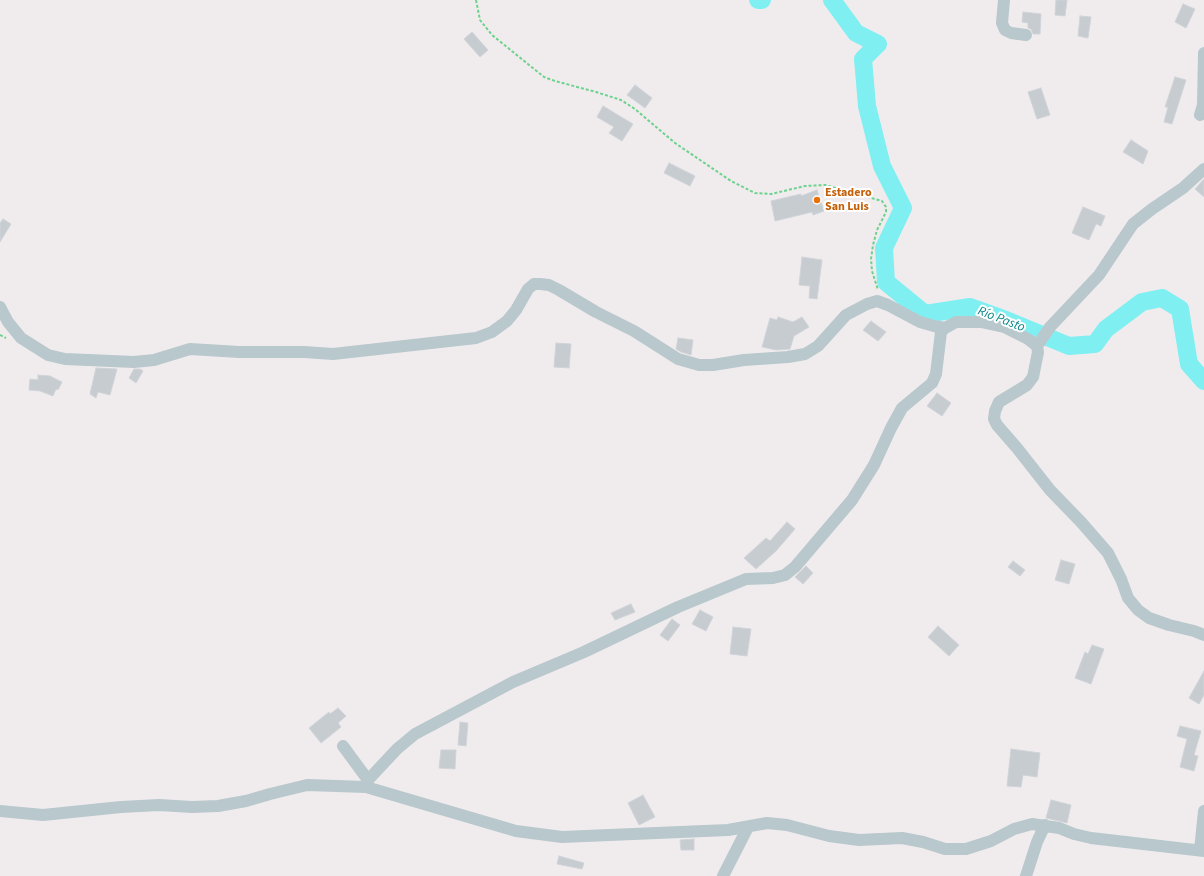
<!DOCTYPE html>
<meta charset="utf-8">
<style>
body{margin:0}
canvas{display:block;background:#f0eced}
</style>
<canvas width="1204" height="876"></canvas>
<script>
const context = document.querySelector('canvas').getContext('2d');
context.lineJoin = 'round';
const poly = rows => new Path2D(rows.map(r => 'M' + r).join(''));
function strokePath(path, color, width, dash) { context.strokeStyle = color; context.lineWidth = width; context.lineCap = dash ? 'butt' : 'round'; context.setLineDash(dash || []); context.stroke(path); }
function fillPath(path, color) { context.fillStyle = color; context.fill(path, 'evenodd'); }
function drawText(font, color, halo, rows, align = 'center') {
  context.font = font + ' "Source Sans 3",sans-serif'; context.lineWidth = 4; context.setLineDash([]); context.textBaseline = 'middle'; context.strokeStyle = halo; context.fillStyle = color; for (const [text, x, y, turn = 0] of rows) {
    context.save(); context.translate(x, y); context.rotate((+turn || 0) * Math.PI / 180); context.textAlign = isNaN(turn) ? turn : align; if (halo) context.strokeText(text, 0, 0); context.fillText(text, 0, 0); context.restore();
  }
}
const river = poly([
 [758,0,762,0],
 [832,0,856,33,878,44,863,59,867,106,882,166,903,208,884,248,886,282,925,314,970,307,1006,320,1069,346,1095,344,1106,329,1142,302,1162,298,1180,309,1189,364,1204,381]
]);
const building = poly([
 [1056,0,1067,0,1065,16,1055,15,1056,0],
 [1183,4,1195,9,1186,28,1175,22,1183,4],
 [1023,12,1041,14,1040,34,1033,34,1031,29,1028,28,1028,23,1022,22,1023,12],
 [1080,16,1091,17,1088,38,1078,36,1080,16],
 [472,32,488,50,480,57,464,39,472,32],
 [1175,77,1186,80,1172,124,1164,122,1168,107,1165,107,1175,77],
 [635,85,652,98,645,108,627,95,635,85],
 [1041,88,1050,115,1037,119,1028,92,1041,88],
 [603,106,633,124,622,141,609,133,614,127,597,117,603,106],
 [1131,140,1148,151,1143,164,1123,152,1131,140],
 [669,163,695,176,690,186,664,173,669,163],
 [1204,179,1204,197,1195,189,1204,179],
 [817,190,824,211,813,215,812,212,775,221,771,201,801,194,801,196,817,190],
 [1083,207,1105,216,1101,226,1096,224,1089,240,1072,233,1083,207],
 [3,219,11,224,0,242,0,223,3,219],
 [802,257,822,260,817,299,809,298,810,286,799,285,802,257],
 [778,317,793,322,802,317,809,327,794,336,790,349,776,350,762,347,770,318,777,320,778,317],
 [871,321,886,332,878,341,863,330,871,321],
 [678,338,693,340,691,355,681,352,676,349,678,338],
 [556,343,571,344,569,368,554,367,556,343],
 [96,368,117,369,110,395,98,392,96,398,90,394,96,368],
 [134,369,140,369,143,371,136,383,129,378,134,369],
 [38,375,50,376,62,382,58,390,56,389,53,396,40,391,29,390,30,379,38,380,38,375],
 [937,393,951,403,942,416,927,406,937,393],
 [787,522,795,529,776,551,756,569,744,558,766,538,770,541,787,522],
 [1061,560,1075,564,1069,584,1055,580,1061,560],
 [1013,561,1025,570,1020,576,1008,567,1013,561],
 [806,566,813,573,803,584,795,577,806,566],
 [631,604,635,612,615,620,611,613,631,604],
 [700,610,713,617,706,631,692,624,700,610],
 [672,619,680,625,668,641,660,635,672,619],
 [938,626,959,645,949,656,928,637,938,626],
 [733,627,751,629,747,656,730,654,733,627],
 [1092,645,1104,649,1091,684,1075,678,1085,652,1088,654,1092,645],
 [1204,671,1204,695,1199,704,1189,698,1204,671],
 [338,708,346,716,338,723,341,727,321,743,309,728,329,712,330,714,338,708],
 [460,722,468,723,466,746,458,745,460,722],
 [1180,726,1201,731,1194,755,1198,756,1194,771,1180,767,1187,739,1177,736,1180,726],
 [1011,749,1040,753,1037,777,1023,775,1021,787,1007,786,1011,749],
 [441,750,456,750,455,769,439,768,441,750],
 [643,795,655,817,639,825,628,803,643,795],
 [1051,800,1071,805,1067,823,1046,818,1051,800],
 [694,839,694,850,681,850,680,840,694,839],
 [559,856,584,863,582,869,557,864,559,856]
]);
const path = poly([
 [476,0,480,20,492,35,544,77,555,81,596,92,621,100,635,109,675,143,731,181,755,193,771,194,805,186,825,185,882,201,886,207,886,212,877,230,873,245,871,259,872,271,878,290],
 [0,335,6,338]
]);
const minor = poly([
 [1004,0,1002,23,1005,30,1011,33,1026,35],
 [1200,115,1203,105,1204,53],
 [0,307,8,322,21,338,48,355,65,359,134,362,154,360,190,349,239,352,304,352,333,354,476,338,492,332,507,321,516,310,528,289,534,284,540,284,549,285,559,290,596,312,634,331,678,359,699,365,713,365,744,360,788,357,805,354,818,346,846,315,867,304,877,301,888,305,920,322,934,326,945,328],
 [1037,346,1050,327,1099,275,1133,224,1152,209,1183,188,1204,169],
 [343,746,368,780],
 [366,787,368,780,397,749,415,734,513,682,584,652,678,607,746,579,773,578,785,575,795,567,852,500,874,465,891,428,902,408,932,383,936,374,941,332,945,328,956,322,981,322,1004,327,1028,339,1037,346,1038,352,1033,377,1027,385,999,402,995,411,994,419,997,425,1017,448,1050,490,1081,522,1108,553,1121,579,1128,598,1138,610,1149,618,1169,625,1194,631,1204,635],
 [0,811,43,815,121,807,159,805,192,807,218,806,246,801,270,794,307,785,366,787,516,831,562,837,728,830,767,823,787,825,829,836,859,840,902,838,923,842,945,849,966,849,991,841,1014,829,1032,824,1059,828,1074,834,1091,838,1204,851],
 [1200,850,1204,811],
 [723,876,748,827],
 [1026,876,1037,842,1045,825]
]);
const markers = [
 [817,200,4,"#e8710a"]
];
const foodNames = [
 ["Estadero",825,193],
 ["San Luis",825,207]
];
const waterNames = [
 ["Río Pasto",1001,320,21]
];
strokePath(river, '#80eff2', 18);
fillPath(building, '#c6ccd0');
strokePath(building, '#d0d4d9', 1);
strokePath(path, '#6cd28d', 2, [3, 2]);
strokePath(minor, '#b9c8cd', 12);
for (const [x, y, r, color] of markers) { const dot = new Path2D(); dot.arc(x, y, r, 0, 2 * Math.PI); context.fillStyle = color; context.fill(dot); strokePath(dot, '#fff', 1.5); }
drawText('bold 12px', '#c56008', '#fff', foodNames, 'left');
drawText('italic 13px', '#068488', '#fff', waterNames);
</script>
